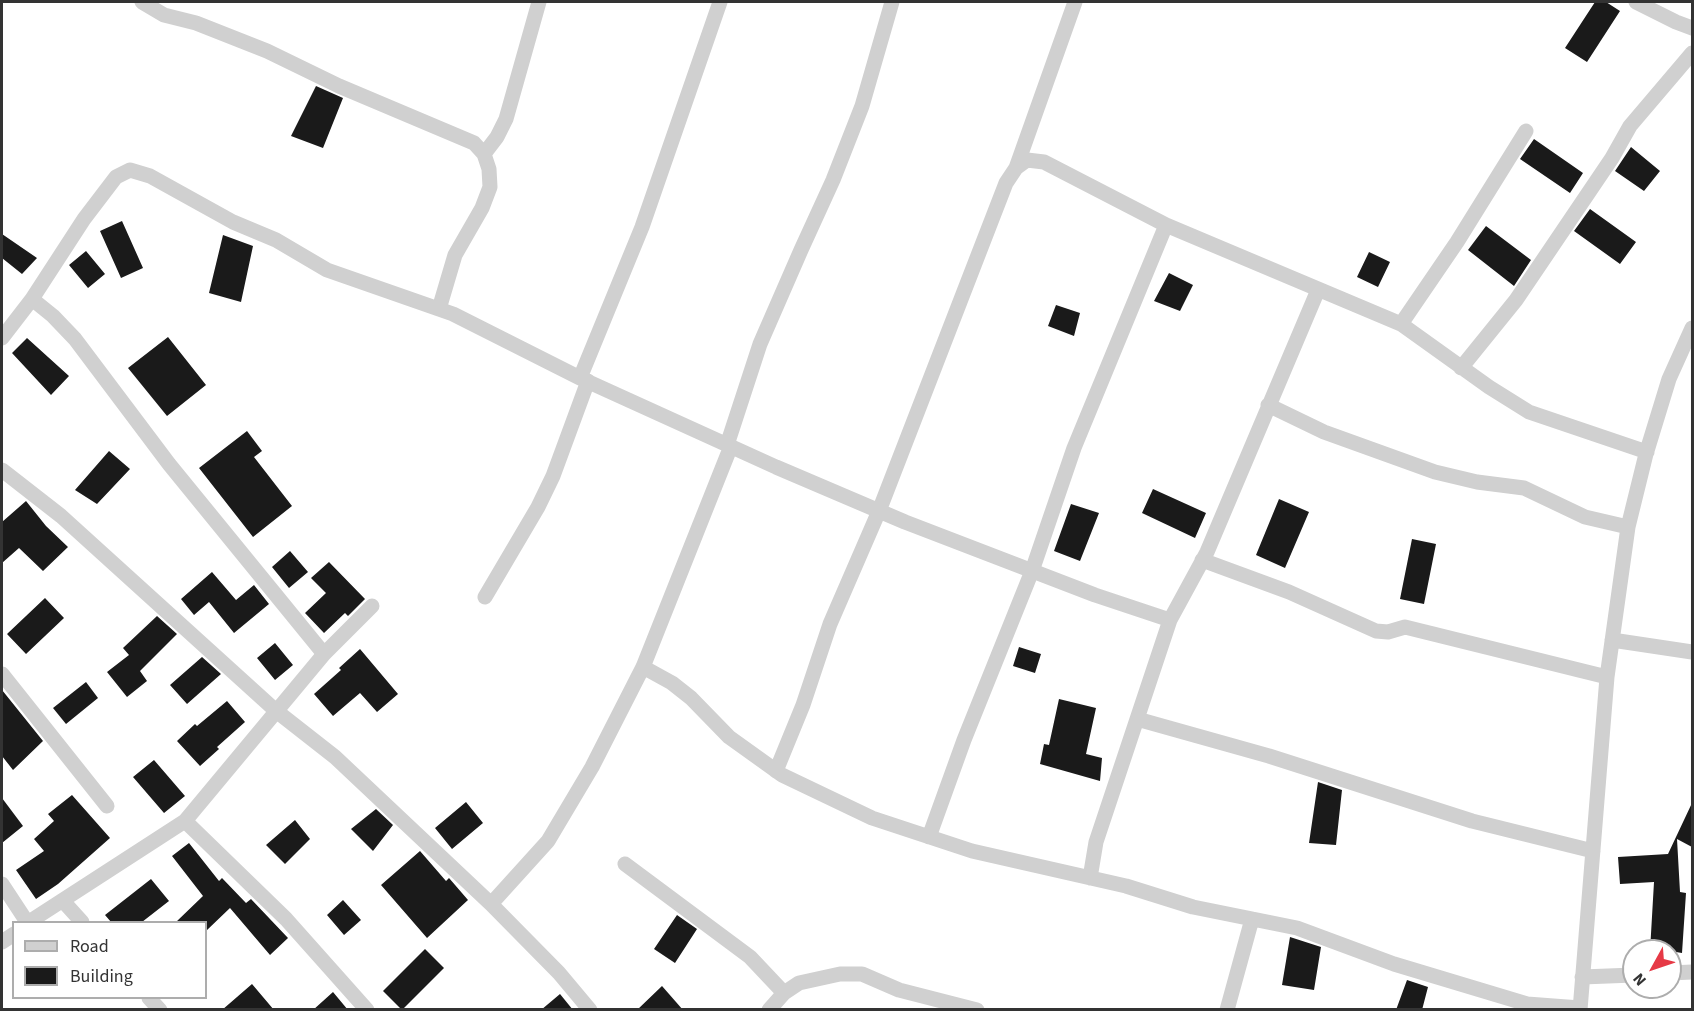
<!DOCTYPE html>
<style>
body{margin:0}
#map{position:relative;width:1694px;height:1011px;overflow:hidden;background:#fff;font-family:"Source Sans 3",sans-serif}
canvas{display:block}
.frame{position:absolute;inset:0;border:3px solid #333;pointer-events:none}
.legend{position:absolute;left:12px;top:921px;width:195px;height:78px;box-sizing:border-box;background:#fff;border:2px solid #adadad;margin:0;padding:8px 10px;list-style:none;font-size:18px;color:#333}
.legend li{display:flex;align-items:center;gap:12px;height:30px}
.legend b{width:30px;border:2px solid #adadad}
.north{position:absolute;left:1622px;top:939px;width:60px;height:60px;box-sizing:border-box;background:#fff;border:2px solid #adadad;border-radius:50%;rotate:230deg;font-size:16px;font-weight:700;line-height:24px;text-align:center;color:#333}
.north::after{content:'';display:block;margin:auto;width:21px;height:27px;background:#e63946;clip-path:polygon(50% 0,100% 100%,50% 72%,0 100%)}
</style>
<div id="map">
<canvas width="1694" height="1011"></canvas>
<div class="frame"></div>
<ul class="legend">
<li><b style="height:8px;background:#d0d0d0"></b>Road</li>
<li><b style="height:16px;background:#1a1a1a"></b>Building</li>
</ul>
<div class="north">N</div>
</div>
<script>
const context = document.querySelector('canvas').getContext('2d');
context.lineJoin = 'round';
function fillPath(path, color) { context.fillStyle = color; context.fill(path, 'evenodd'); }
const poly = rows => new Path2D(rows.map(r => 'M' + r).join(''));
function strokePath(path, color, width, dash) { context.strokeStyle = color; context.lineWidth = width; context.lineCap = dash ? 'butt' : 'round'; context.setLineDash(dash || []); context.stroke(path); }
const building = poly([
 [1595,2,1606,2,1620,11,1587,62,1565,48],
 [316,86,343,98,323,148,291,136],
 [1534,139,1583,173,1570,193,1520,159],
 [1631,147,1660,171,1644,191,1615,171],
 [1590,209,1636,242,1620,264,1574,231],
 [122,221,143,268,121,278,100,231],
 [1486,226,1531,260,1514,286,1468,250],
 [2,234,37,258,22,274,2,258],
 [223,235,253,246,241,302,209,293],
 [86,251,105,274,88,288,69,265],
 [1369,252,1390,262,1378,287,1357,277],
 [1169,273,1193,285,1180,311,1154,301],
 [1056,305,1080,313,1074,336,1048,326],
 [168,337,206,385,167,416,128,368],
 [27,338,69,376,51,395,12,353],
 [247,431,262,451,254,457,292,506,253,537,199,468],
 [109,451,130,469,97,504,75,490],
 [1153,489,1206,513,1195,538,1142,513],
 [1279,499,1309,512,1285,568,1256,555],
 [26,501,46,526,68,547,43,571,19,548,2,563,2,522],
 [1071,504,1099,513,1080,561,1054,551],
 [1412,539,1436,544,1424,604,1400,599],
 [290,551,308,572,289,588,272,567],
 [329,562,365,599,348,616,345,613,324,633,305,613,326,593,311,578],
 [212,572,236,600,254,585,269,604,234,633,209,602,194,615,181,599],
 [45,598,64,618,26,654,7,634],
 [157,616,177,634,140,671,147,681,127,697,107,672,129,655,123,648],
 [275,643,293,665,275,680,257,658],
 [1019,647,1041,654,1035,673,1013,666],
 [360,649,398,694,377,712,360,693,333,716,314,694,341,670,339,668],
 [202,657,221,674,187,704,170,685],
 [86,682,98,698,66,724,53,708],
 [2,690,43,741,13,770,2,756],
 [1059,699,1096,708,1086,754,1102,758,1100,781,1040,764,1044,744,1049,745],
 [227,701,245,722,217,747,219,749,200,766,177,741,195,724,197,726],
 [154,760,185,796,164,813,133,777],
 [1318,782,1342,790,1336,845,1309,843],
 [72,795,110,838,58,884,36,899,16,870,44,851,34,839,54,821,48,814],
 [2,798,23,826,2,843],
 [466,802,483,823,452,849,435,828],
 [1692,803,1692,847,1677,839,1680,892,1686,893,1682,953,1670,951,1650,951,1654,882,1620,884,1618,857,1668,854],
 [376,809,393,825,373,851,351,829],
 [295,820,310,839,285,864,266,845],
 [189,843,219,881,222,878,246,903,251,899,288,938,270,955,230,908,206,931,206,922,176,922,203,896,172,856],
 [420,851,446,881,449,878,468,900,427,938,381,885],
 [151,879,169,901,142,922,111,922,105,915],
 [343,900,361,920,344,935,327,915],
 [677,915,697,929,675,963,654,949],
 [1290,937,1321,947,1314,990,1282,985],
 [425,949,444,968,402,1010,383,991],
 [1407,980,1428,987,1422,1010,1396,1010],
 [252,984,274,1010,222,1010],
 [662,986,683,1010,637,1010],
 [333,992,348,1010,313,1010],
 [560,994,573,1010,541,1010]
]);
const minor = poly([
 [142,2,164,15,196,23,267,51,339,86,474,143,484,154,489,169,490,187,482,208,455,255,439,309],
 [1636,2,1676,22,1692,28],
 [484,154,497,137,506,119,539,2],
 [1016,168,1075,2],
 [32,299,53,316,75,339,169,464,324,654],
 [1401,324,1457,242,1526,131],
 [2,338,32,299,84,219,116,177,130,170,150,176,233,222,276,240,327,270,453,314,580,378,776,467,905,522,1095,595,1170,620],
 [1461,368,1516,300,1612,158,1630,126,1692,53],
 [580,378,642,227,720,2],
 [1268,405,1324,432,1435,472,1477,482,1524,488,1585,517,1628,527],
 [727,445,760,344,801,250,833,180,862,106,892,2],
 [2,470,61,516,275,710,335,757,491,904,559,973,590,1010],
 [1202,560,1289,592,1376,631,1388,632,1405,627,1607,677],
 [485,597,538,507,553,476,588,381],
 [1612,640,1692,652],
 [643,667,672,683,691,698,729,737,782,775,872,818,972,851,1126,886,1193,907,1297,928,1394,964,1527,1004,1580,1008],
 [2,674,107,806],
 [1137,719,1269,756,1472,821,1593,851],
 [776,771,803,705,830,624,879,511,1006,183,1016,168,1027,160,1044,162,1166,225,1401,324,1489,387,1529,412,1647,452],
 [185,821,286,919,367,1010],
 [929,837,964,740,1032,571,1074,448,1166,225],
 [625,864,750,957,784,993],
 [1090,878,1096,842,1170,620,1207,552,1318,290],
 [2,884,27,922],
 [63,901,82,922],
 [491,904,548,841,592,767,643,667,731,446],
 [29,922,185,821,324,654,372,606],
 [2,942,14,934],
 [1670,973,1692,972],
 [1582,977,1634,975],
 [149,998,160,1010],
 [769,1010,784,993,799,983,840,974,862,974,899,990,977,1010],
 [1227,1010,1252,919],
 [1580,1010,1607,677,1628,527,1646,454,1669,379,1692,328]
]);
fillPath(building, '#1a1a1a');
strokePath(minor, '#d0d0d0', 15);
</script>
